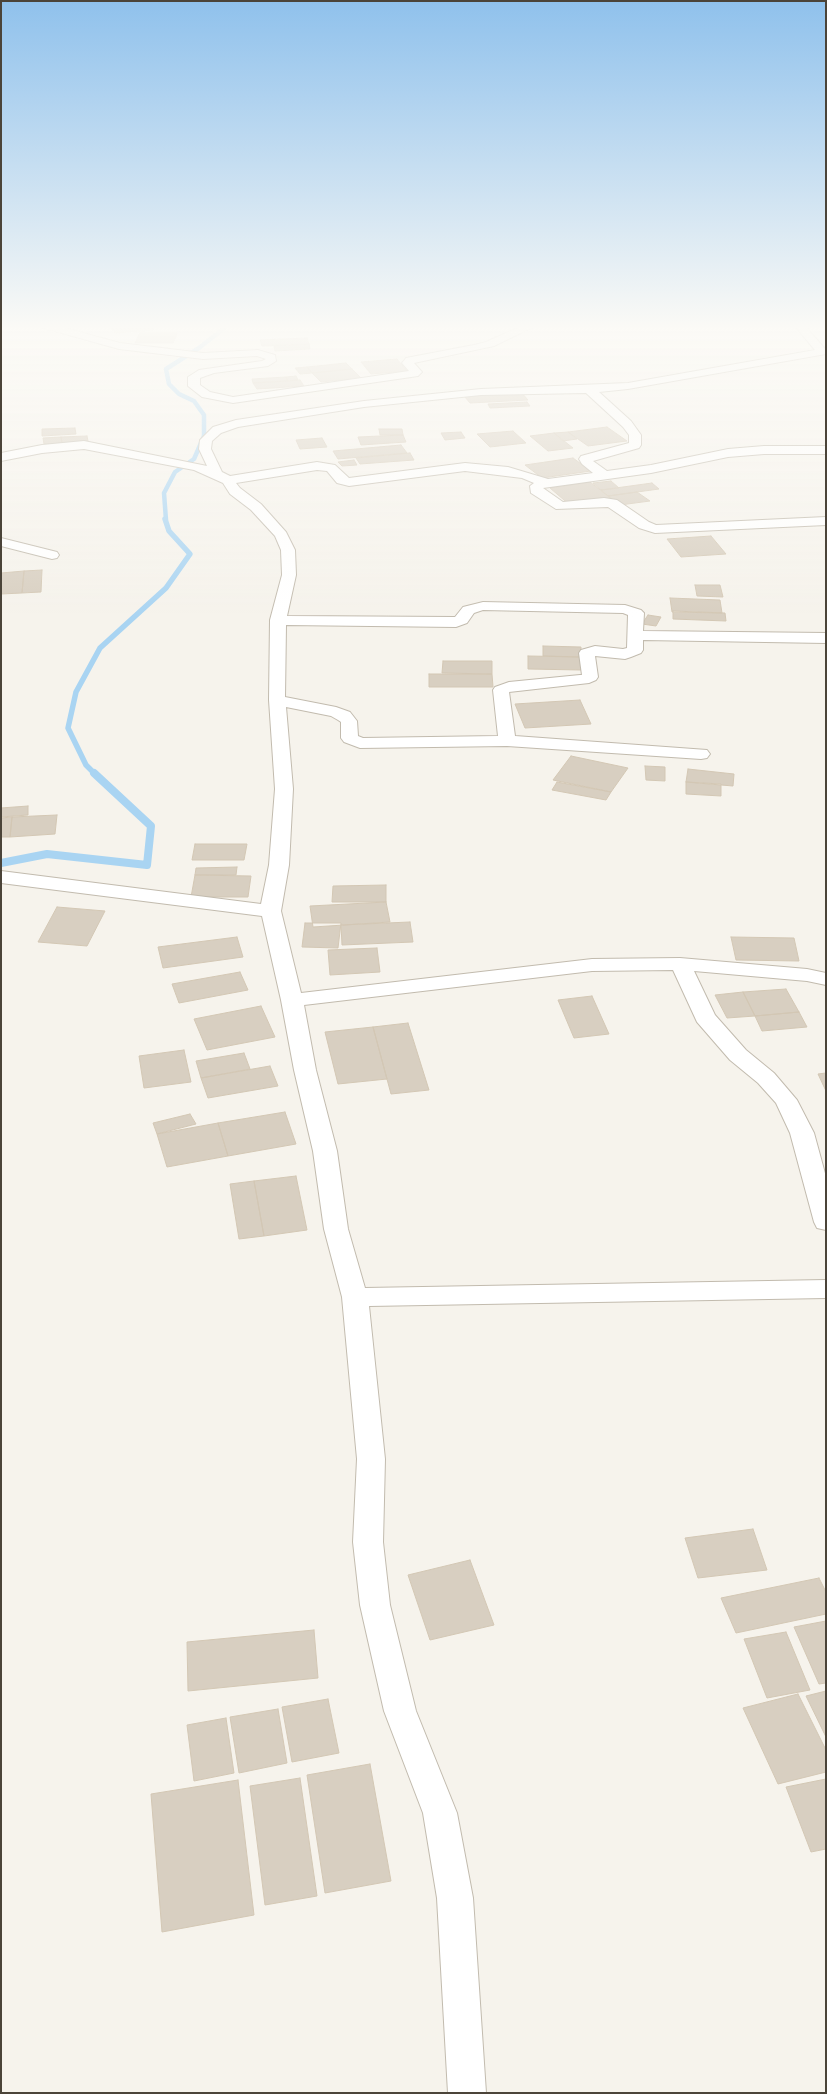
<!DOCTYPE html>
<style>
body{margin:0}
#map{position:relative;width:827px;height:2094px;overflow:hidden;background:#f6f3ec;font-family:"Fira Sans",sans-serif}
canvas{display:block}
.frame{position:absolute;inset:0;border:2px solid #4b4439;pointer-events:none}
</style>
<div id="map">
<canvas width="827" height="2094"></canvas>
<div class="frame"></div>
</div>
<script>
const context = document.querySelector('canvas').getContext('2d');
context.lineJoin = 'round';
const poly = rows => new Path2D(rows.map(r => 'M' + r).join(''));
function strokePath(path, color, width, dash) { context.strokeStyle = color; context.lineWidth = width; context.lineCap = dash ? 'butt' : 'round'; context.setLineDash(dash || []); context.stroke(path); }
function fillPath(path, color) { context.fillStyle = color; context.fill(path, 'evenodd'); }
const streamFar2 = poly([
 [166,520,164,493,175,472,194,459,204,436,204,415,194,401,179,394,169,384,166,369,199,348,228,325]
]);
const streamFar1 = poly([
 [95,774,86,765,68,728,76,692,100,648,166,588,190,554,169,531,165,519]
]);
const stream = poly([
 [1,863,47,854,147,865,151,826,94,773]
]);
const building = poly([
 [109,325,124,325,127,329,113,330,109,325],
 [124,325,142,325,144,327,127,329,124,325],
 [151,327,153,330,115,333,113,330,151,327],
 [140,332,177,332,176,337,138,337,140,332],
 [138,337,176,337,173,343,135,343,138,337],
 [307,338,309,344,262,346,260,340,307,338],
 [309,344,310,349,275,351,274,346,309,344],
 [397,359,407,371,371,374,361,362,397,359],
 [346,363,352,369,312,373,307,367,346,363],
 [307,367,312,373,300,374,295,368,307,367],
 [352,369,361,378,321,382,312,373,352,369],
 [296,376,298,380,288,381,286,377,296,376],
 [286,377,288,381,253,383,252,379,286,377],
 [300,380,304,386,257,389,253,383,300,380],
 [521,392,528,400,470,403,464,396,521,392],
 [527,402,530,406,490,408,488,404,527,402],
 [607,427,627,441,588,446,568,432,607,427],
 [75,428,76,434,42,436,42,429,75,428],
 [379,429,402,429,403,435,380,435,379,429],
 [513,431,526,443,490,447,477,434,513,431],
 [461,432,465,438,445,440,441,433,461,432],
 [568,432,577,439,563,441,554,433,568,432],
 [554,433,573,448,548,451,530,436,554,433],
 [403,435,406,442,361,445,358,437,403,435],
 [87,436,88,441,62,443,61,437,87,436],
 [61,437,62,443,44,444,43,438,61,437],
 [322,438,327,447,300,449,296,440,322,438],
 [401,445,407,453,338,459,333,451,401,445],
 [410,453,414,460,360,464,356,458,410,453],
 [573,458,591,471,542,478,525,465,573,458],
 [354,460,357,465,342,466,338,462,354,460],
 [611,481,619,488,601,490,593,483,611,481],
 [590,482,613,500,571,506,550,488,590,482],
 [652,483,659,489,608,496,601,490,652,483],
 [637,492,650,501,620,505,608,496,637,492],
 [711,536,726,554,681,557,667,539,711,536],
 [42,570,41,592,22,593,24,571,42,570],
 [24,571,22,593,1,594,1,573,24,571],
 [695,585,720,585,723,597,697,596,695,585],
 [670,598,720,600,722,613,672,612,670,598],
 [673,611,725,613,726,621,673,619,673,611],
 [648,615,661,617,656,626,642,624,648,615],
 [543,646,581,647,581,657,543,656,543,646],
 [528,656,581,657,581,670,528,669,528,656],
 [443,661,492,661,492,674,442,673,443,661],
 [429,674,492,674,493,687,429,687,429,674],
 [580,700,591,724,525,728,515,704,580,700],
 [571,756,628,768,611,792,553,780,571,756],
 [645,766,665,767,665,781,646,780,645,766],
 [688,769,734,774,733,786,686,782,688,769],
 [557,782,611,792,606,800,552,790,557,782],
 [686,782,721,784,721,796,686,794,686,782],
 [28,806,28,815,1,817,1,808,28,806],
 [57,815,55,834,10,837,12,817,57,815],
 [12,817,10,837,1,837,1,818,12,817],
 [195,844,247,844,244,860,192,860,195,844],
 [237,867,236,875,195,875,196,868,237,867],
 [195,875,251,876,248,897,191,897,195,875],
 [386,885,386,902,332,902,333,886,386,885],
 [386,902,390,922,313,927,310,906,386,902],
 [57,907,105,911,87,946,38,942,57,907],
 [410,922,413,942,342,945,341,925,410,922],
 [305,923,341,923,338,948,302,947,305,923],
 [237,937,243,957,163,968,158,947,237,937],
 [731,937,794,938,799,961,736,960,731,937],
 [377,948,380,972,330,975,328,950,377,948],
 [240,972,248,990,179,1003,172,984,240,972],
 [786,989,799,1012,755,1016,743,992,786,989],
 [743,992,755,1016,727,1018,715,995,743,992],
 [592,996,609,1034,574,1038,558,1000,592,996],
 [261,1006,275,1037,207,1050,194,1019,261,1006],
 [799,1012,807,1027,762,1031,755,1016,799,1012],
 [408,1023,429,1090,391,1094,373,1027,408,1023],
 [373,1027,387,1079,338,1084,325,1032,373,1027],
 [184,1050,191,1082,144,1088,139,1056,184,1050],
 [244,1053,250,1069,201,1078,196,1061,244,1053],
 [270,1066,278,1086,208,1098,201,1078,270,1066],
 [826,1073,826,1091,818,1074,826,1073],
 [285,1112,296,1144,228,1156,218,1123,285,1112],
 [190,1114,196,1124,157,1134,153,1123,190,1114],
 [218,1123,228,1156,167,1167,157,1134,218,1123],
 [296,1176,307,1230,264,1236,254,1181,296,1176],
 [254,1181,264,1236,239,1239,230,1184,254,1181],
 [753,1529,767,1570,698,1578,685,1538,753,1529],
 [470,1560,494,1625,430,1640,408,1575,470,1560],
 [819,1578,826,1592,826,1614,736,1633,721,1598,819,1578],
 [826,1621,826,1683,819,1684,794,1627,826,1621],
 [314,1630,318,1678,188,1691,187,1642,314,1630],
 [786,1632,810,1690,767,1698,744,1639,786,1632],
 [826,1691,826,1737,806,1696,826,1691],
 [798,1694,826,1750,826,1772,778,1784,743,1708,798,1694],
 [328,1699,339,1753,292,1762,282,1707,328,1699],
 [278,1709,287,1763,239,1773,230,1717,278,1709],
 [226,1718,234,1773,194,1781,187,1725,226,1718],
 [370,1764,391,1881,325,1893,307,1775,370,1764],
 [300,1778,317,1896,265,1905,250,1786,300,1778],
 [826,1779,826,1849,811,1852,786,1787,826,1779],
 [238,1780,254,1915,162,1932,151,1794,238,1780]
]);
const street = poly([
 [39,325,54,325,120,343,203,353,258,350,275,355,276,361,268,366,214,373,200,378,200,385,210,392,233,397,409,371,402,363,406,358,474,345,486,342,524,325,537,325,494,346,414,363,422,372,418,376,233,403,202,397,188,386,188,377,199,370,262,361,266,359,257,356,203,359,119,349,40,327,39,325],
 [794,325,804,325,826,350,826,354,628,389,599,392,631,421,641,435,641,445,639,448,593,461,607,471,651,465,728,449,764,446,826,446,826,454,764,454,728,457,651,473,543,488,563,502,604,498,617,500,649,522,656,525,826,517,826,525,655,533,639,528,608,507,556,509,531,493,530,486,534,483,522,478,465,471,349,486,337,483,327,471,317,470,236,483,240,488,261,504,286,532,295,550,296,575,287,616,455,617,463,607,483,602,625,605,641,610,644,613,643,631,826,633,826,643,643,640,643,650,641,653,631,657,625,659,595,656,598,677,596,680,589,683,509,692,515,736,707,750,710,754,707,758,701,759,507,746,360,748,344,742,341,738,341,722,338,720,331,716,286,707,293,789,289,865,281,911,301,993,592,959,680,958,807,969,826,973,826,985,807,981,694,971,715,1015,746,1050,774,1073,797,1100,814,1133,826,1177,826,1230,817,1228,814,1222,790,1133,776,1103,758,1083,730,1060,697,1022,673,970,592,971,304,1005,316,1070,337,1151,348,1229,365,1288,826,1280,826,1298,369,1306,385,1459,383,1542,390,1605,416,1711,457,1813,473,1898,486,2093,448,2093,437,1898,423,1813,384,1711,360,1605,353,1542,357,1459,342,1297,324,1229,313,1151,294,1070,281,1000,262,916,1,883,1,871,261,904,269,865,275,789,269,700,270,620,282,575,281,550,275,536,251,510,230,494,223,483,194,470,84,449,42,453,1,461,1,453,42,445,84,441,207,466,199,449,200,440,213,427,236,420,364,401,481,389,628,383,815,350,794,325],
 [586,393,623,427,629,435,629,443,581,456,579,459,582,464,593,473,548,479,508,467,465,463,349,478,335,465,317,462,230,476,222,472,211,449,212,441,221,433,238,427,364,407,481,395,586,393],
 [483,610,623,613,628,615,627,648,623,649,595,646,581,650,579,653,582,675,580,675,509,682,495,687,493,690,498,736,363,738,358,736,357,721,350,712,336,707,285,697,286,625,456,627,467,623,474,613,483,610],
 [1,538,57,552,59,555,57,558,52,559,1,546,1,538]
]);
strokePath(streamFar2, '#a9d4f2', 4.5);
strokePath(streamFar1, '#a9d4f2', 5.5);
strokePath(stream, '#a9d4f2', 8);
fillPath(building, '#d8cfc1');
strokePath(building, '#d3c7b4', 1);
strokePath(street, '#c2bbae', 2);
fillPath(street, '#fff');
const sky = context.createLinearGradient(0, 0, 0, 618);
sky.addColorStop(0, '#8fc1ec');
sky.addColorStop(0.53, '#fbfaf6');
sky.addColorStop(1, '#fbfaf600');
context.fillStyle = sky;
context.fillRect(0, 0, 827, 618);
</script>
